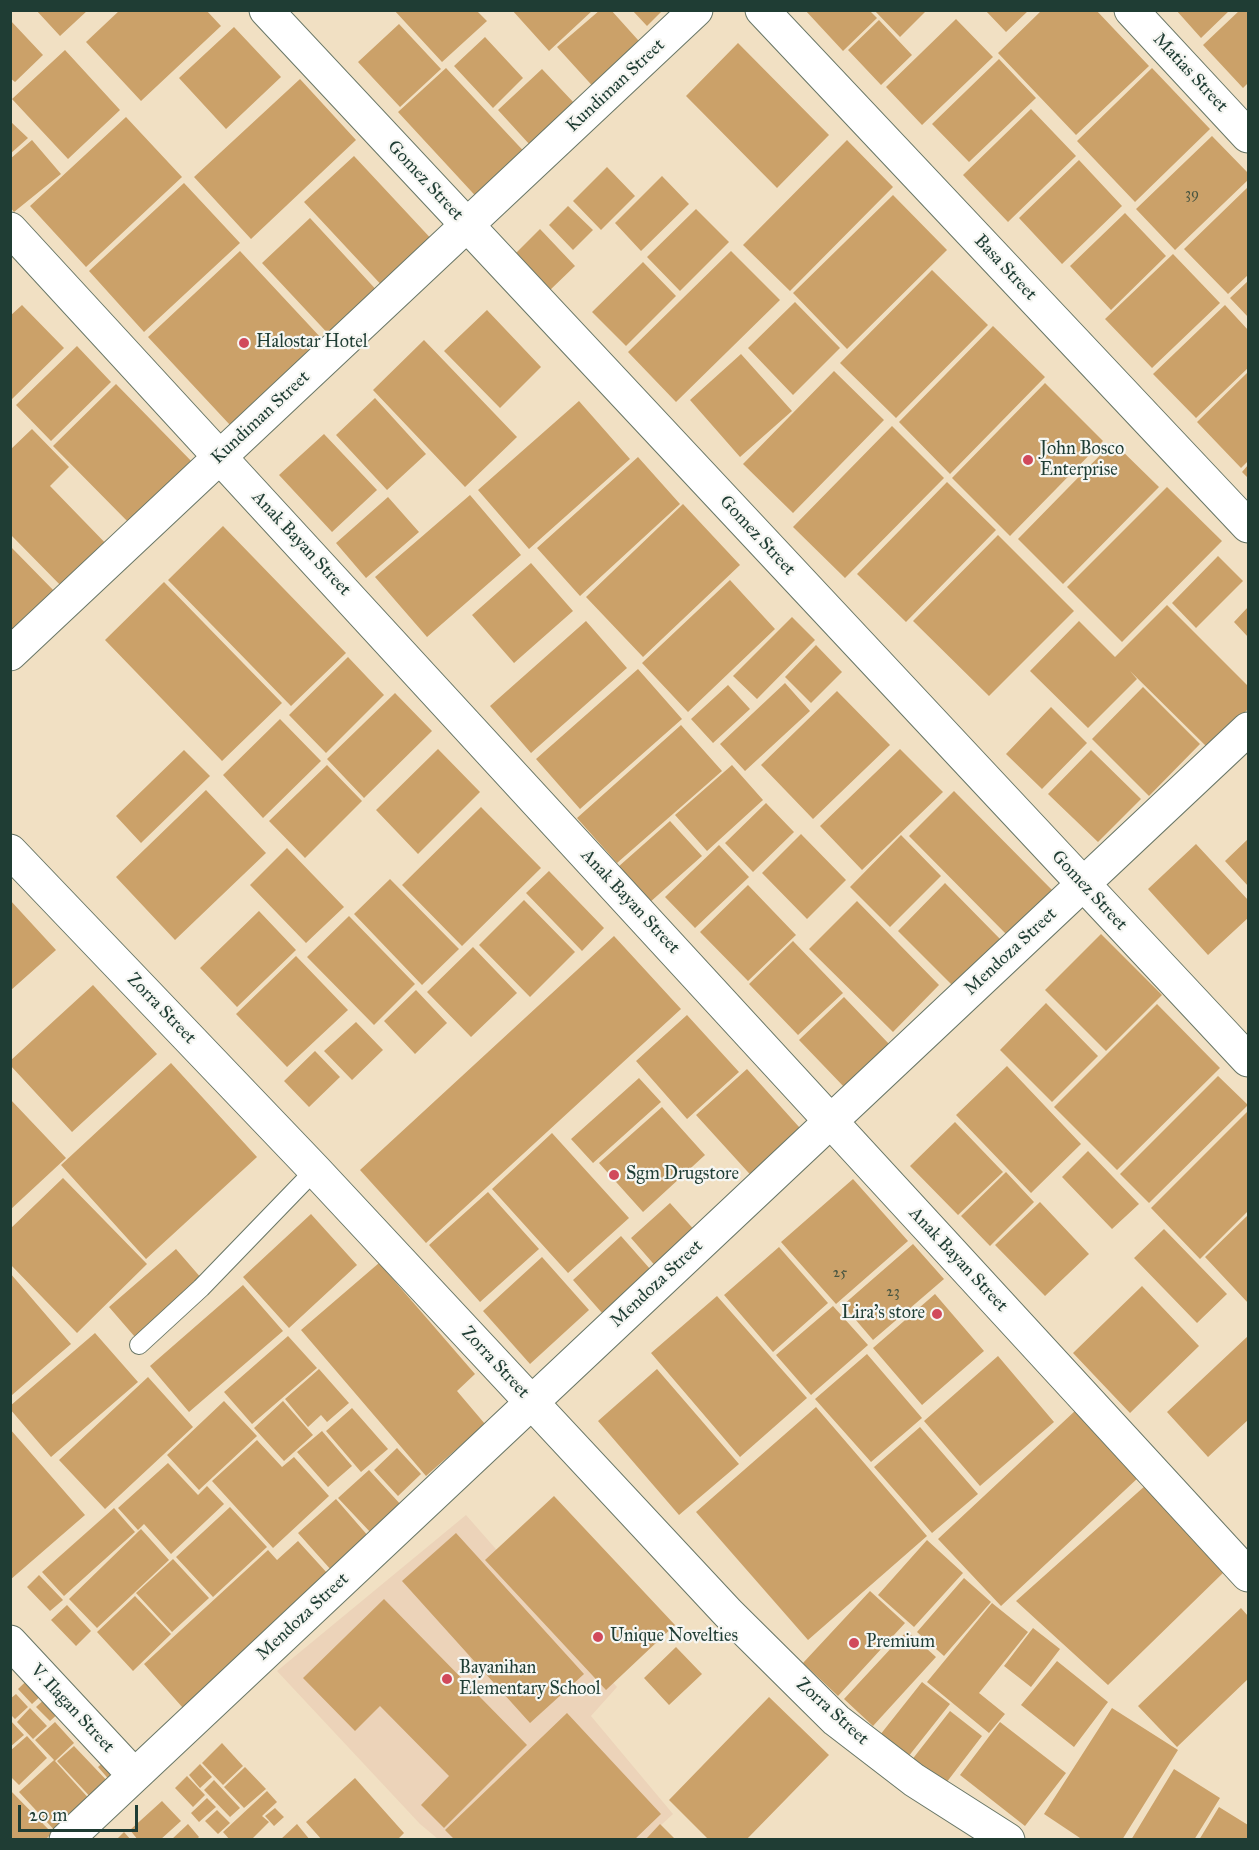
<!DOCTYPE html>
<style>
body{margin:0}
#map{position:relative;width:1259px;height:1850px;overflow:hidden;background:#f1e0c3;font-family:"IM FELL Great Primer",serif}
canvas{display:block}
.frame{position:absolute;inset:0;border:12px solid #1f3d34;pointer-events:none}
.scale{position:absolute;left:18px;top:1805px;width:120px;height:27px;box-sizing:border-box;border:3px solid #1f3d34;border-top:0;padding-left:8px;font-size:18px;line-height:21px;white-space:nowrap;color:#1f3d34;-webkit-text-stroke:4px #f6f6f2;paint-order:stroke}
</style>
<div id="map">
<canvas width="1259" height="1850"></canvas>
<div class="frame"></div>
<div class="scale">20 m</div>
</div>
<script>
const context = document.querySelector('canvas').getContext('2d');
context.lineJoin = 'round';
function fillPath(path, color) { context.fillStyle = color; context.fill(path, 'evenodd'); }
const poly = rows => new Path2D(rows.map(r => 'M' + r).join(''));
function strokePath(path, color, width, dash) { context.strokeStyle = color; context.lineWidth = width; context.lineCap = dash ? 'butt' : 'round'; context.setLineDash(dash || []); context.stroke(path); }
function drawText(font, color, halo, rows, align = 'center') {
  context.font = font + ' "IM FELL Great Primer",serif'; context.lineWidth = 4.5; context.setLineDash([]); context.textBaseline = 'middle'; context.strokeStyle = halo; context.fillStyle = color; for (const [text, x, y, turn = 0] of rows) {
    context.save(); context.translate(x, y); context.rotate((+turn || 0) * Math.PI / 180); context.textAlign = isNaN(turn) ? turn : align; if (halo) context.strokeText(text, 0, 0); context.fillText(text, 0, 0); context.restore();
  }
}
const built = poly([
 [466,1515,617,1687,591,1716,673,1814,646,1839,438,1839,420,1824,277,1671]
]);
const building = poly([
 [36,10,88,10,60,36],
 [120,10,206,10,221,26,141,101,86,42],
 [394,10,476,10,487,21,442,62],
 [512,10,593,10,549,51],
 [600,10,611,10,647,50,598,92,557,47],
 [632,10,663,10,647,26],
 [805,10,869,10,877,18,843,51],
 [874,10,927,10,900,37],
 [985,10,1029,10,1006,32],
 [1042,10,1096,10,1149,66,1076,135,998,53],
 [1176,10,1230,10,1201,38],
 [1240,10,1248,10,1248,83,1243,88,1203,45],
 [956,19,993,57,922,125,886,87],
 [10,20,43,55,15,82,10,78],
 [879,20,912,55,881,85,848,50],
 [399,24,441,69,400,107,358,62],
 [234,27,281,77,226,129,179,78],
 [485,37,523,78,493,108,454,66],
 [738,43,829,135,777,188,686,96],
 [65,50,120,110,68,159,12,99],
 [999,59,1036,98,969,162,932,124],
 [446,68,531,159,483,204,398,112],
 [1152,68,1210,129,1135,202,1077,141],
 [542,69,575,104,530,145,498,110],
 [300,79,356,140,251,239,194,177],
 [1031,109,1076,156,1008,222,963,175],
 [126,117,182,177,86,267,30,206],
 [10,121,28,138,10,154],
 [1212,136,1248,173,1248,180,1175,250,1136,209],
 [32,140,61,174,14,212,10,207,10,159],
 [847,140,893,187,790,291,743,245],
 [354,156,436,244,387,291,304,202],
 [1079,160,1122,206,1062,264,1019,218],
 [607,167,635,196,601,230,573,201],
 [662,176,689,204,641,251,615,223],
 [184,183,240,243,144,332,89,271],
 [1248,187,1248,275,1228,294,1184,249],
 [893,195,947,250,847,349,793,293],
 [568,206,593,230,573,250,549,225],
 [696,209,729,242,680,291,647,257],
 [1125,213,1166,256,1111,310,1070,266],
 [310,218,381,295,334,340,262,263],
 [540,229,575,266,549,291,514,255],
 [240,251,322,339,230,425,148,337],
 [731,251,780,300,676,402,628,352],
 [1173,254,1220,303,1152,368,1105,319],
 [643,262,676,296,626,346,592,312],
 [932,270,988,325,896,418,840,363],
 [1248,281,1248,317,1230,298],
 [795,302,840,348,793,395,748,348],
 [22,305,64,348,10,401,10,316],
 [1225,305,1248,330,1248,368,1196,418,1153,374],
 [487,310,541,367,500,408,444,351],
 [993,326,1045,377,950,474,899,422],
 [424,340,517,437,465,487,373,390],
 [77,346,111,382,51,441,16,405],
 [741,354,792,411,740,457,690,400],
 [834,371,884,420,793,513,743,464],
 [1248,372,1248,461,1241,468,1197,422],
 [1045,383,1103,441,1010,536,952,478],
 [116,384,197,467,134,528,53,446],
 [375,398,426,454,387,490,336,435],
 [579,401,630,459,529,549,478,490],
 [892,426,944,478,845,578,793,527],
 [32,429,69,467,50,486,114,552,70,595,10,534,10,450],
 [324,434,377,490,332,532,279,475],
 [1113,442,1159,487,1063,584,1018,539],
 [638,457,680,504,580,596,537,548],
 [1248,465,1248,478,1242,472],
 [947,482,996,530,906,622,857,574],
 [1167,487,1222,541,1122,642,1067,587],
 [470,495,521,555,427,637,375,577],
 [388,497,419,532,366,578,336,543],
 [683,504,740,565,643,657,586,597],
 [223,526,346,653,291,706,168,580],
 [998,535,1074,611,989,696,913,621],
 [10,546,59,596,10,643],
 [1218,556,1243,581,1196,628,1172,603],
 [531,563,573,611,514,663,472,615],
 [730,580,775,629,688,712,642,663],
 [164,582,282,703,222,761,105,640],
 [1167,605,1248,686,1248,709,1209,749,1130,671,1137,679,1088,728,1030,671,1079,621,1115,657],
 [1248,607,1248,637,1234,622],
 [792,617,815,640,757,699,733,676],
 [586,621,627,668,531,753,490,706],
 [816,645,842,672,811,703,785,677],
 [348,657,384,695,326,753,289,715],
 [638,669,682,719,580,809,536,759],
 [785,683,810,711,745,771,720,744],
 [728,685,750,709,713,743,691,719],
 [1143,687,1200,744,1149,796,1092,739],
 [837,691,890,745,813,819,761,765],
 [395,693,432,731,364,798,327,759],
 [1051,707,1087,743,1042,789,1006,754],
 [280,719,321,761,263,818,223,775],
 [681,725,722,771,617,863,577,818],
 [438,749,480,792,418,854,376,810],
 [900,749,943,792,862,870,820,826],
 [184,750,210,776,141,843,116,816],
 [1091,750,1141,799,1098,842,1048,794],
 [327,765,362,801,305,858,269,821],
 [732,765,763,800,707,851,675,815],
 [206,790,266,853,175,940,116,877],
 [954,791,1053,891,1008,936,909,836],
 [766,803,794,832,753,872,725,843],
 [481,807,541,868,462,946,402,885],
 [670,821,702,856,649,903,618,867],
 [801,834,846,880,807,919,762,873],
 [901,835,941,876,890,927,850,887],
 [1248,839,1248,886,1225,861],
 [1196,844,1248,900,1248,918,1208,955,1148,889],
 [719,845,749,877,695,928,665,897],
 [287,848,344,907,306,943,250,885],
 [549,871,604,928,582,951,526,893],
 [390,879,459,949,422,985,354,914],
 [945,883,1002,941,955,988,898,931],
 [748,885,796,935,748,981,700,932],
 [10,900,56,950,10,991],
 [524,900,575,952,530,997,479,945],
 [857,901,939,985,893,1032,809,949],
 [259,911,296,950,237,1007,200,968],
 [349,916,415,984,374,1025,307,957],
 [1101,934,1162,995,1106,1051,1045,990],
 [614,936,681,1009,426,1243,360,1170],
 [793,941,843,993,798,1035,749,984],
 [473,947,517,993,471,1037,427,992],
 [296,956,348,1010,287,1067,236,1014],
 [93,985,157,1054,72,1132,10,1065,10,1061],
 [416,990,447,1023,415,1054,384,1021],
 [844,997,890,1045,845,1088,799,1040],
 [1046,1003,1098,1056,1052,1102,1000,1050],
 [1157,1004,1220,1068,1117,1170,1054,1107],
 [687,1015,739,1072,687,1119,636,1061],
 [356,1022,383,1050,352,1080,324,1051],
 [315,1051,340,1077,309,1107,284,1081],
 [171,1063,257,1157,146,1259,61,1165],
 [1007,1066,1081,1144,1031,1193,956,1115],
 [747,1069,808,1137,757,1182,696,1115],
 [1218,1076,1248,1105,1149,1203,1120,1174],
 [639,1078,661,1102,593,1163,571,1139],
 [10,1099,66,1158,10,1210],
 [662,1107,705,1155,643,1212,599,1163],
 [1248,1111,1248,1211,1200,1259,1151,1208],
 [955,1122,1003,1172,958,1215,910,1166],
 [552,1133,629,1218,568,1273,492,1189],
 [1088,1151,1139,1204,1112,1229,1062,1177],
 [1006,1172,1034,1202,990,1246,961,1216],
 [63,1178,147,1264,77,1333,10,1264,10,1229],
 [853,1179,908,1241,836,1304,781,1242],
 [488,1192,539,1249,480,1302,429,1245],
 [1040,1202,1089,1254,1045,1296,995,1245],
 [670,1203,698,1234,658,1269,631,1238],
 [311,1214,357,1265,289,1328,243,1277],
 [1248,1215,1248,1303,1205,1257],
 [1164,1229,1227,1294,1197,1323,1134,1258],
 [621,1236,658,1278,610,1322,573,1280],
 [913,1244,944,1279,873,1340,843,1305],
 [779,1247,828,1303,773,1352,724,1295],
 [176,1249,202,1279,135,1337,109,1307],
 [542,1257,589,1310,530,1364,483,1311],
 [379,1263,475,1374,457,1391,485,1424,426,1476,301,1330],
 [10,1273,71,1344,12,1395,10,1394],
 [243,1285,283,1331,189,1412,150,1366],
 [1142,1286,1199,1346,1130,1413,1073,1353],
 [935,1294,984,1351,922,1405,873,1348],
 [717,1296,807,1398,740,1457,651,1353],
 [833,1306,868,1345,811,1395,776,1355],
 [95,1333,138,1382,51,1457,10,1409,10,1406],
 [288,1336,317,1368,252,1424,224,1392],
 [1248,1336,1248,1420,1208,1457,1167,1412],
 [867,1354,922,1418,871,1462,815,1399],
 [998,1356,1054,1422,980,1486,924,1421],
 [319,1369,349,1403,327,1422,321,1415,308,1427,285,1399],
 [657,1369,739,1464,679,1515,598,1421],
 [148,1377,193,1427,105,1509,59,1460],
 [224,1401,257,1436,199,1490,167,1455],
 [283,1401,313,1435,284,1461,254,1428],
 [816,1407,927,1536,808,1640,696,1512],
 [352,1408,388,1449,361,1472,326,1431],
 [1076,1410,1139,1477,1001,1606,938,1539],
 [920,1427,978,1494,932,1533,874,1467],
 [10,1429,85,1515,10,1580],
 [322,1431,352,1466,328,1487,297,1452],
 [257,1440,282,1467,294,1457,329,1496,273,1548,212,1481],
 [397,1448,421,1474,398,1496,374,1470],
 [168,1463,198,1495,207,1486,224,1504,171,1554,144,1524,138,1530,118,1508],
 [369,1470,402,1506,372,1534,338,1498],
 [1146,1485,1224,1572,1108,1685,1016,1601],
 [554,1496,675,1625,606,1690,485,1560],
 [336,1499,369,1537,332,1571,298,1533],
 [230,1507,267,1547,213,1597,176,1557],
 [114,1508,135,1532,64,1596,42,1572],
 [141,1529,169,1560,97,1628,69,1599],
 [456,1533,584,1674,530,1723,402,1581],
 [927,1540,963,1573,914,1627,878,1595],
 [298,1541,328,1574,183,1708,144,1664,268,1550,277,1560],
 [173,1559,209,1598,172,1632,136,1593],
 [39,1575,63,1600,50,1611,27,1587],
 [964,1578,991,1602,944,1656,917,1632],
 [870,1591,905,1623,838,1696,803,1663],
 [135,1596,171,1634,133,1671,97,1632],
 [384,1599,527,1745,444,1828,421,1805,449,1776,380,1706,355,1731,303,1678],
 [992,1603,1028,1632,979,1693,1005,1714,989,1733,927,1682],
 [67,1605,91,1631,76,1646,51,1620],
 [1241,1608,1248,1616,1248,1679,1177,1747,1138,1706],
 [1033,1628,1060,1649,1031,1687,1004,1666],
 [907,1631,936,1657,873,1726,844,1699],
 [676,1647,702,1674,669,1705,644,1678],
 [1057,1661,1108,1702,1074,1747,1021,1705],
 [41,1667,56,1682,32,1704,18,1689],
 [922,1682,950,1704,908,1757,880,1735],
 [60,1685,73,1700,50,1721,36,1707],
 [16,1694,28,1707,15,1719,10,1714,10,1699],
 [769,1697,829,1755,746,1840,709,1840,669,1800],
 [30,1708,47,1726,33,1739,17,1722],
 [1112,1708,1178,1750,1122,1840,1083,1840,1044,1814],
 [950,1711,982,1736,943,1787,911,1761],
 [567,1713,661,1814,634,1840,455,1840,445,1830],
 [10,1720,24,1735,10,1747],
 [55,1722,74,1743,55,1761,92,1802,58,1834,19,1792,54,1760,35,1740],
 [1000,1722,1066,1773,1025,1826,960,1775],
 [27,1736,47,1758,19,1785,10,1776,10,1751],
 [222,1743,243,1766,223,1785,202,1763],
 [74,1746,112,1786,95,1802,57,1761],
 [105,1761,120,1777,112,1783,98,1767],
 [200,1764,212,1777,200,1788,189,1775],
 [245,1767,266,1789,244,1808,224,1787],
 [1174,1769,1220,1798,1194,1840,1131,1840],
 [187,1776,205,1795,193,1807,175,1788],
 [355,1778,404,1833,397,1840,322,1840,306,1822],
 [214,1780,240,1808,230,1817,204,1790],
 [10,1790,52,1833,45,1840,10,1840],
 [267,1791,277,1802,262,1816,269,1822,251,1840,230,1840,223,1832],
 [207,1798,216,1807,199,1822,191,1813],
 [162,1801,181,1821,160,1840,138,1840,130,1830],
 [1219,1807,1248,1825,1248,1840,1199,1840],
 [275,1808,284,1817,274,1826,265,1816],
 [217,1810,230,1823,218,1834,205,1821],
 [188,1824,199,1837,196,1840,171,1840],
 [297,1824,310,1840,280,1840],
 [660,1824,676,1840,645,1840],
 [124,1832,131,1840,116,1840]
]);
const service = poly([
 [139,1345,201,1288,315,1170]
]);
const minor = poly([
 [266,10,1248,1060],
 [762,10,1248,526],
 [1131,10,1248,136],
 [10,229,1248,1575],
 [10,654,696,10],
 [10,851,315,1170,728,1613,836,1720,914,1780,1008,1840],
 [10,1642,134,1775],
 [66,1840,1248,729]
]);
const markers = [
 [244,343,6,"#d1495b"],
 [1028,460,6,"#d1495b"],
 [614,1175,6,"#d1495b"],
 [937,1314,6,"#d1495b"],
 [598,1637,6,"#d1495b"],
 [854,1643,6,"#d1495b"],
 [447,1679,6,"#d1495b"]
];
const numberNames = [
 ["39",1192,194],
 ["25",840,1273],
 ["23",893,1292]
];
const streetNames = [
 ["Matias Street",1190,73,47],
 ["Kundiman Street",616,86,-43],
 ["Gomez Street",425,181,47],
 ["Basa Street",1005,268,47],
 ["Kundiman Street",261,418,-43],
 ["Gomez Street",757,536,47],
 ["Anak Bayan Street",301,544,47],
 ["Gomez Street",1089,891,47],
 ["Anak Bayan Street",630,902,47],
 ["Mendoza Street",1011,952,-43],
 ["Zorra Street",161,1009,46],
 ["Anak Bayan Street",958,1260,47],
 ["Mendoza Street",657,1284,-43],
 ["Zorra Street",495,1363,47],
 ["Mendoza Street",303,1617,-43],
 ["V. Ilagan Street",72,1709,47],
 ["Zorra Street",832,1712,42]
];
const poiNames = [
 ["Halostar Hotel",256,343],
 ["John Bosco",1040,450],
 ["Enterprise",1040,471],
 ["Sgm Drugstore",626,1175],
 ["Lira's store",925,1314,"right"],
 ["Unique Novelties",610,1637],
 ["Premium",866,1643],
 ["Bayanihan",459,1669],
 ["Elementary School",459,1690]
];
fillPath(built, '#ecd3b9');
fillPath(building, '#cba169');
strokePath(service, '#687666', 20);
strokePath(minor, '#687666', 35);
strokePath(service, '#fff', 18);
strokePath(minor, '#fff', 33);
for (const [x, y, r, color] of markers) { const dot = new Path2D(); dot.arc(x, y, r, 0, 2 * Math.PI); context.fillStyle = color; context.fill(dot); strokePath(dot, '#f6f6f2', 2); }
drawText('15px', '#4a5641', null, numberNames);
drawText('18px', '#1f3d34', '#f6f6f2', streetNames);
drawText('18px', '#1f3d34', '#f6f6f2', poiNames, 'left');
</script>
